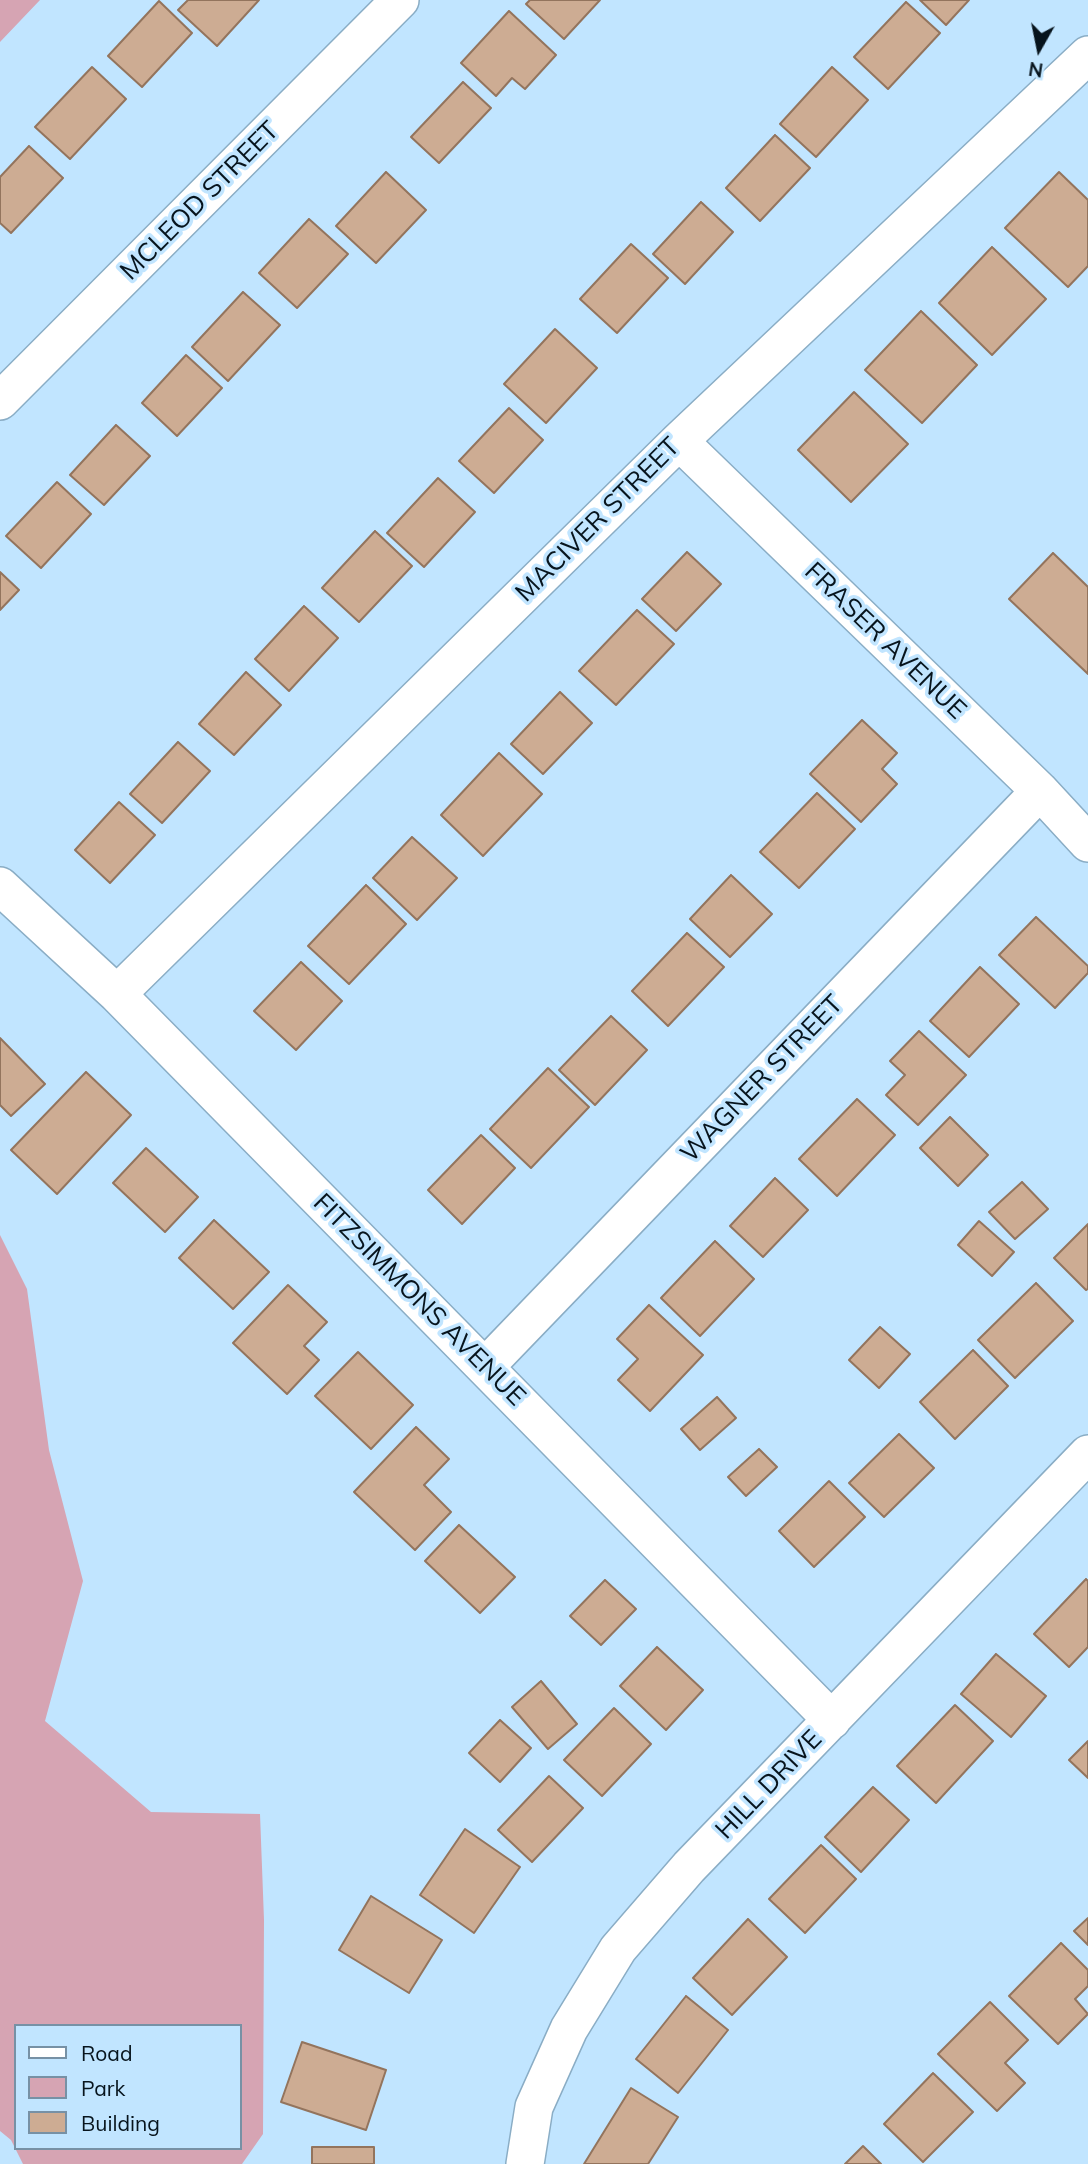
<!DOCTYPE html>
<style>
body{margin:0}
#map{position:relative;width:1088px;height:2164px;overflow:hidden;background:#c1e5ff;font-family:Mulish,sans-serif}
canvas{display:block}
.legend{position:absolute;left:14px;top:2024px;width:228px;height:126px;box-sizing:border-box;background:#c1e5ff;border:2px solid #7791a5;margin:0;padding:9px 12px;list-style:none;font-size:21px;color:#07141d}
.legend li{display:flex;align-items:center;gap:14px;height:35px}
.legend b{width:35px;border:2px solid #7791a5}
.north{position:absolute;left:1004px;top:14px;width:70px;height:70px;-webkit-text-stroke:5px #c1e5ff;paint-order:stroke;rotate:189deg;font-size:19px;font-weight:700;line-height:28px;text-align:center;color:#07141d}
.north::after{content:'';display:block;margin:auto;width:24px;height:32px;background:#07141d;clip-path:polygon(50% 0,100% 100%,50% 72%,0 100%)}
</style>
<div id="map">
<canvas width="1088" height="2164"></canvas>
<ul class="legend">
<li><b style="height:9px;background:#fff"></b>Road</li>
<li><b style="height:19px;background:#d6a4b3"></b>Park</li>
<li><b style="height:19px;background:#cdac93"></b>Building</li>
</ul>
<div class="north">N</div>
</div>
<script>
const context = document.querySelector('canvas').getContext('2d');
context.lineJoin = 'round';
function fillPath(path, color) { context.fillStyle = color; context.fill(path, 'evenodd'); }
const poly = rows => new Path2D(rows.map(r => 'M' + r).join(''));
function strokePath(path, color, width, dash) { context.strokeStyle = color; context.lineWidth = width; context.lineCap = dash ? 'butt' : 'round'; context.setLineDash(dash || []); context.stroke(path); }
function drawText(font, color, halo, rows, align = 'center') {
  context.font = font + ' Mulish,sans-serif'; context.lineWidth = 7; context.setLineDash([]); context.textBaseline = 'middle'; context.strokeStyle = halo; context.fillStyle = color; for (const [text, x, y, turn = 0] of rows) {
    context.save(); context.translate(x, y); context.rotate((+turn || 0) * Math.PI / 180); context.textAlign = isNaN(turn) ? turn : align; if (halo) context.strokeText(text, 0, 0); context.fillText(text, 0, 0); context.restore();
  }
}
const green = poly([
 [0,0,40,0,0,42],
 [0,1235,27,1289,49,1450,83,1581,45,1721,151,1812,260,1814,264,1920,263,2134,242,2164,23,2164,11,2140,0,2131],
 [16,2026,240,2026,240,2148,16,2148]
]);
const building = poly([
 [188,0,259,0,217,46,178,10,188,0],
 [530,0,600,0,564,39,526,4,530,0],
 [920,0,969,0,946,25,920,0],
 [159,1,192,33,142,87,108,56,159,1],
 [906,2,940,33,888,89,854,57,906,2],
 [509,11,556,55,525,89,512,78,496,96,461,63,509,11],
 [92,67,126,99,70,159,35,127,92,67],
 [832,67,868,100,816,157,780,124,832,67],
 [463,82,491,108,439,163,411,137,463,82],
 [775,135,810,168,760,221,726,188,775,135],
 [29,146,63,178,11,233,0,223,0,177,29,146],
 [386,172,426,210,376,263,336,226,386,172],
 [1059,172,1088,200,1088,266,1068,287,1005,228,1059,172],
 [701,202,733,232,685,284,653,254,701,202],
 [309,219,348,254,297,308,259,273,309,219],
 [631,244,668,278,617,333,580,299,631,244],
 [992,247,1046,299,992,355,939,303,992,247],
 [243,292,280,325,228,381,192,347,243,292],
 [921,311,977,365,922,423,865,370,921,311],
 [555,329,597,368,546,423,504,384,555,329],
 [186,355,222,388,177,436,142,403,186,355],
 [854,392,908,444,851,502,798,450,854,392],
 [509,408,543,440,494,493,459,461,509,408],
 [116,425,150,456,104,505,70,475,116,425],
 [438,478,475,512,424,567,387,533,438,478],
 [57,482,91,514,41,568,6,536,57,482],
 [375,531,412,566,359,622,322,588,375,531],
 [687,552,721,584,676,631,642,599,687,552],
 [1053,553,1088,587,1088,674,1009,599,1053,553],
 [0,572,19,590,0,610,0,572],
 [304,606,338,638,289,691,255,659,304,606],
 [637,610,674,644,616,705,579,671,637,610],
 [246,672,281,705,234,755,199,724,246,672],
 [560,692,592,723,543,774,511,744,560,692],
 [862,720,897,753,882,769,897,784,861,822,810,774,862,720],
 [178,742,210,771,162,823,130,794,178,742],
 [499,753,542,794,483,856,441,815,499,753],
 [817,793,855,829,799,888,760,852,817,793],
 [119,802,155,835,110,883,75,850,119,802],
 [412,837,457,878,417,920,373,878,412,837],
 [731,875,772,914,730,957,690,919,731,875],
 [366,885,406,924,349,984,308,946,366,885],
 [1036,917,1088,966,1088,973,1055,1008,999,955,1036,917],
 [687,933,724,967,668,1026,632,991,687,933],
 [301,962,342,1001,296,1050,254,1011,301,962],
 [980,967,1019,1004,969,1057,930,1021,980,967],
 [611,1016,647,1050,595,1105,559,1070,611,1016],
 [919,1031,966,1075,918,1125,886,1095,905,1075,890,1061,919,1031],
 [0,1038,45,1084,11,1116,0,1105,0,1038],
 [548,1068,589,1107,531,1168,490,1129,548,1068],
 [86,1072,131,1115,57,1194,11,1150,86,1072],
 [857,1099,895,1135,837,1196,799,1159,857,1099],
 [950,1117,988,1155,958,1186,920,1148,950,1117],
 [481,1135,515,1168,462,1224,428,1190,481,1135],
 [146,1148,198,1197,165,1232,113,1183,146,1148],
 [775,1178,808,1210,763,1257,730,1226,775,1178],
 [1022,1182,1048,1209,1015,1239,989,1212,1022,1182],
 [214,1220,269,1272,233,1309,179,1258,214,1220],
 [979,1221,1014,1252,992,1276,958,1245,979,1221],
 [1088,1224,1088,1289,1086,1290,1054,1258,1088,1224],
 [715,1241,754,1279,700,1336,661,1298,715,1241],
 [1036,1283,1073,1321,1015,1378,978,1340,1036,1283],
 [288,1285,327,1322,304,1346,319,1360,287,1394,233,1343,288,1285],
 [649,1305,703,1355,650,1411,618,1380,638,1359,617,1339,649,1305],
 [880,1327,910,1354,879,1388,849,1360,880,1327],
 [973,1350,1008,1386,955,1439,920,1402,973,1350],
 [358,1352,413,1405,371,1449,315,1396,358,1352],
 [717,1397,736,1418,700,1450,681,1429,717,1397],
 [416,1427,449,1459,424,1485,451,1512,415,1550,354,1492,416,1427],
 [899,1434,934,1468,884,1517,849,1483,899,1434],
 [759,1449,777,1467,746,1496,728,1477,759,1449],
 [829,1481,865,1517,814,1567,779,1531,829,1481],
 [459,1525,515,1577,480,1613,425,1561,459,1525],
 [1086,1579,1088,1581,1088,1647,1069,1667,1034,1634,1086,1579],
 [605,1580,636,1609,601,1645,570,1616,605,1580],
 [657,1647,703,1690,666,1730,620,1686,657,1647],
 [996,1654,1046,1696,1011,1737,961,1694,996,1654],
 [541,1681,577,1724,548,1749,512,1707,541,1681],
 [955,1705,993,1741,936,1803,897,1766,955,1705],
 [614,1708,651,1744,602,1796,564,1760,614,1708],
 [500,1720,531,1748,500,1782,469,1753,500,1720],
 [1088,1741,1088,1778,1069,1760,1088,1741],
 [549,1776,583,1808,532,1862,498,1830,549,1776],
 [873,1787,909,1820,861,1872,825,1837,873,1787],
 [465,1829,520,1867,474,1933,420,1895,465,1829],
 [821,1845,856,1879,805,1933,769,1899,821,1845],
 [371,1896,442,1940,409,1993,339,1950,371,1896],
 [1088,1918,1088,1945,1074,1931,1088,1918],
 [748,1919,787,1957,732,2015,693,1978,748,1919],
 [1061,1943,1088,1970,1088,1986,1075,1999,1088,2014,1058,2044,1009,1996,1061,1943],
 [686,1996,728,2030,678,2093,636,2059,686,1996],
 [990,2002,1028,2040,1005,2063,1025,2083,997,2111,938,2054,990,2002],
 [302,2042,386,2070,366,2130,281,2102,302,2042],
 [933,2073,973,2112,923,2162,884,2124,933,2073],
 [631,2088,678,2117,648,2164,584,2164,631,2088],
 [863,2146,881,2164,845,2164,863,2146],
 [312,2147,374,2147,374,2164,312,2164,312,2147]
]);
const minor = poly([
 [0,401,400,0],
 [679,441,1040,791,1088,843],
 [0,886,117,994,832,1720],
 [117,994,679,441,1088,55],
 [485,1367,1040,791],
 [525,2164,534,2107,569,2029,618,1949,689,1867,1088,1454]
]);
const streetNames = [
 ["MCLEOD STREET",200,201,-45],
 ["MACIVER STREET",598,520,-45],
 ["FRASER AVENUE",885,641,44],
 ["WAGNER STREET",762,1079,-46],
 ["FITZSIMMONS AVENUE",419,1300,45],
 ["HILL DRIVE",769,1785,-46]
];
fillPath(green, '#d6a4b3');
fillPath(building, '#cdac93');
strokePath(building, '#93745d', 2);
strokePath(minor, '#8aadc5', 40);
strokePath(minor, '#fff', 37);
drawText('26px', '#07141d', '#c1e5ff', streetNames);
</script>
